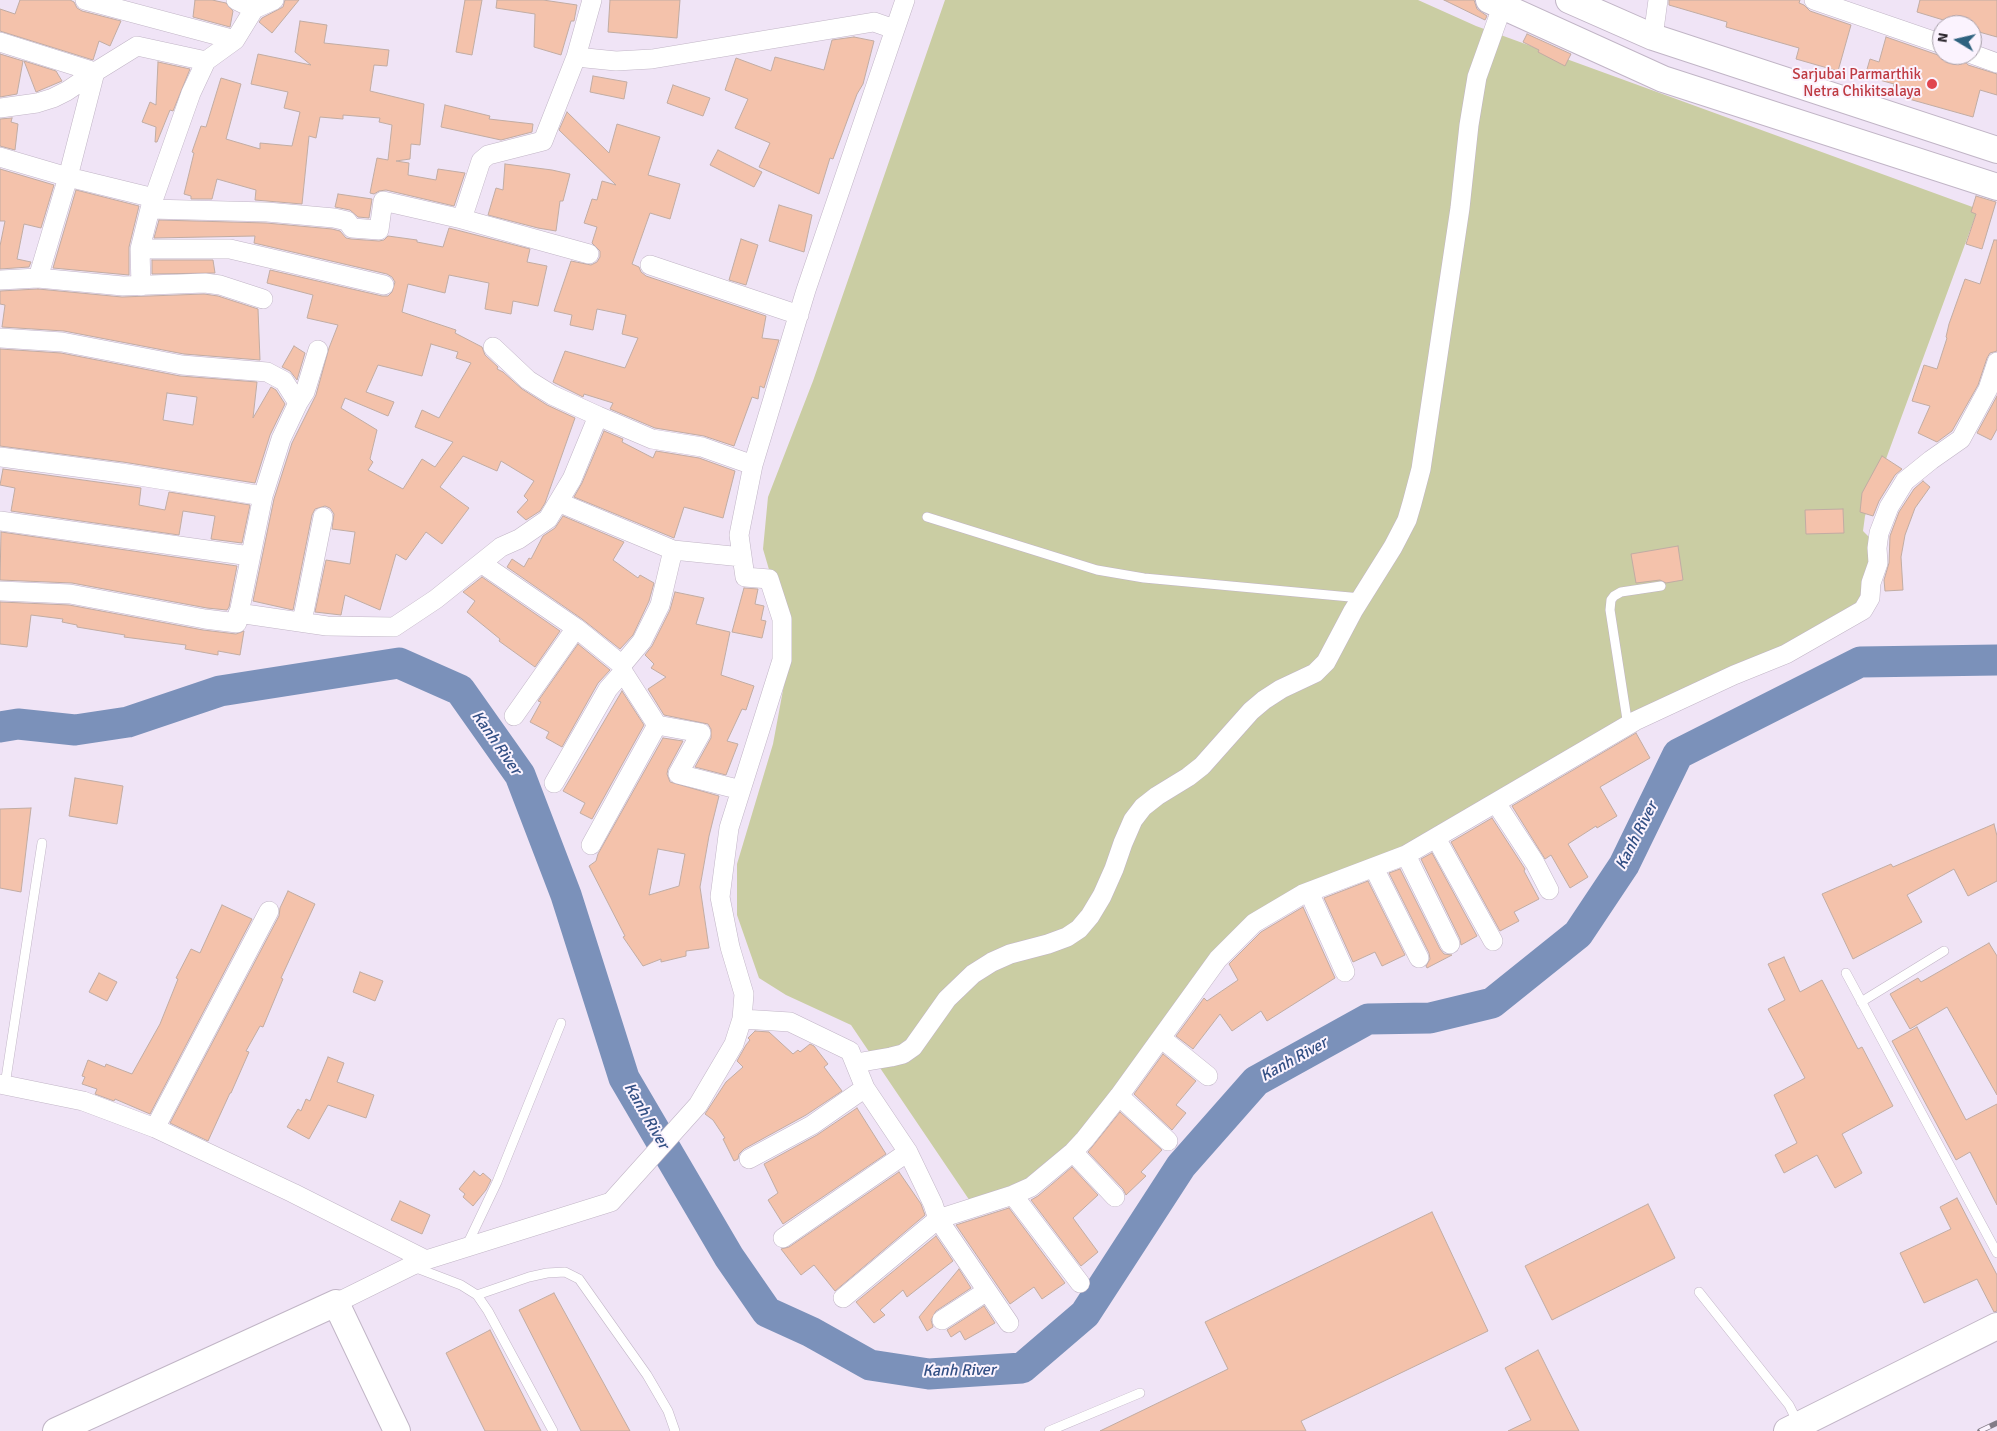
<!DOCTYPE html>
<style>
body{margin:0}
#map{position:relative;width:1997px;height:1431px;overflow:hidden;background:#f0e4f6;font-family:Signika,sans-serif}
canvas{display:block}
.north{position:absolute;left:1932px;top:15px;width:50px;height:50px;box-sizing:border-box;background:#fbf3fe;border:1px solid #a69fa8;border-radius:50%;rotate:279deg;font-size:14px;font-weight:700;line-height:20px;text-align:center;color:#262228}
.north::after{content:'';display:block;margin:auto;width:18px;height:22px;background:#2e627f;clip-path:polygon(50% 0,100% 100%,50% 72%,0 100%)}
</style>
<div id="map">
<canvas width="1997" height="1431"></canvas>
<div class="north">N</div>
</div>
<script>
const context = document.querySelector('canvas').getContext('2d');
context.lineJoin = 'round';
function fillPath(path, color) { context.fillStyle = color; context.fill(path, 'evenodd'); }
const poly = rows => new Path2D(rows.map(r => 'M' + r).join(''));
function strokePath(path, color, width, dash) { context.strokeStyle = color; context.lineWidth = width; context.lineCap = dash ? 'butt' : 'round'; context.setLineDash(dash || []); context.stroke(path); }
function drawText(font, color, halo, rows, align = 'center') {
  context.font = font + ' Signika,sans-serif'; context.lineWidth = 4; context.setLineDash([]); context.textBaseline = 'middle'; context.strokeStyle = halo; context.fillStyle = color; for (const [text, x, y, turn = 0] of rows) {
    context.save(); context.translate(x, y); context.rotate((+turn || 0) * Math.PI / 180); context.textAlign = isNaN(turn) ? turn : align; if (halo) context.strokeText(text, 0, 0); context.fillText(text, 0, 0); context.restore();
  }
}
const green = poly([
 [945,0,1418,0,1476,26,1978,209,1865,516,1863,531,1874,542,1877,594,1687,697,1522,791,1278,909,1231,957,1047,1184,972,1204,851,1025,786,995,759,978,737,915,737,864,773,744,786,674,782,614,763,549,768,497,813,381]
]);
const river = poly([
 [0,727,18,724,75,730,128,722,220,691,399,663,460,690,520,775,566,895,624,1078,729,1257,767,1312,811,1332,870,1365,929,1374,1022,1368,1085,1314,1181,1166,1256,1081,1368,1019,1430,1018,1492,1003,1578,934,1624,865,1678,754,1860,662,1997,660]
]);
const building = poly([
 [20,0,70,0,74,2,77,8,82,11,121,21,110,46,99,41,93,60,0,31,0,9,15,14,20,0],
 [195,0,212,0,226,3,233,11,230,27,193,17,195,0],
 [285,0,299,0,272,33,259,22,262,18,283,7,285,0],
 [465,0,482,0,472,55,456,52,465,0],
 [497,0,543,0,577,5,574,21,571,21,561,55,534,47,535,14,496,8,497,0],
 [610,0,680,0,677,38,608,32,610,0],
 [1444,0,1474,0,1477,9,1487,16,1485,20,1444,0],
 [1669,0,1800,0,1799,3,1804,5,1810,11,1851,25,1838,71,1796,59,1799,48,1726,27,1727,22,1669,5,1669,0],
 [1920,0,1997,0,1997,37,1972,30,1972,25,1949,25,1950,22,1917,12,1920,0],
 [300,21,327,25,324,43,389,50,387,66,374,65,370,91,424,104,420,145,411,144,410,159,396,161,409,163,408,175,436,180,438,169,465,173,454,206,386,190,379,191,374,194,370,193,377,158,388,160,392,125,379,122,380,118,343,115,343,119,320,117,316,138,309,136,302,204,255,200,256,190,217,179,212,199,191,199,191,196,184,194,194,153,192,152,201,126,206,127,221,78,241,84,226,139,260,149,260,143,292,146,300,112,284,108,288,92,251,84,258,54,311,65,295,52,300,21],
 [1527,34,1571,54,1565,66,1538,52,1539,50,1523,42,1527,34],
 [854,37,874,41,863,84,857,94,833,159,830,158,819,194,759,167,770,143,735,128,748,99,725,90,736,58,771,71,775,57,824,70,832,40,854,37],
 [1886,37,1938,55,1961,56,1968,65,1997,74,1997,95,1980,90,1973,117,1891,94,1894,84,1865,76,1870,59,1879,62,1886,37],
 [0,54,23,61,17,94,0,97,0,54],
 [24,61,56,71,62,81,36,92,24,61],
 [158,62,190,69,173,111,170,110,157,142,155,142,156,127,142,122,150,102,156,105,158,62],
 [593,76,627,82,624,99,590,92,593,76],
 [673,85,710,98,703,116,667,103,673,85],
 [445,105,490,116,489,119,533,124,532,132,501,140,441,127,445,105],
 [567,112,609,153,617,124,660,137,648,175,680,184,670,219,650,213,632,264,639,267,641,272,646,276,766,316,762,338,779,340,764,388,760,386,758,399,752,397,734,446,704,436,655,428,610,409,613,403,584,394,583,397,553,382,565,351,625,368,638,338,622,334,626,315,597,309,593,330,570,325,572,315,554,311,571,261,591,265,597,262,600,257,600,251,592,243,597,227,584,223,592,199,597,200,602,181,616,185,559,130,567,112],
 [12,118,11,122,18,124,15,150,0,146,0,119,12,118],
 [718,150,762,172,754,187,710,165,718,150],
 [505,164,552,170,570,174,563,201,560,201,556,231,538,228,488,215,496,188,503,190,505,164],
 [0,169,54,185,41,228,24,224,17,259,31,262,29,267,0,269,0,246,5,221,0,221,0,169],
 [76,190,139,206,129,247,129,275,53,268,76,190],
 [338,194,372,199,369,218,358,217,350,210,335,207,338,194],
 [1976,196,1996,202,1982,249,1966,244,1976,214,1971,212,1976,196],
 [779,205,812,215,804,252,769,241,779,205],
 [159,220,266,223,332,229,340,231,346,238,351,239,379,241,384,240,388,236,417,240,417,242,443,247,449,228,530,249,527,262,547,266,538,306,513,301,511,314,485,309,489,283,449,275,445,293,408,284,402,312,456,330,455,333,482,347,485,355,498,367,497,369,503,372,522,389,547,405,575,418,545,503,540,511,526,520,517,512,528,500,524,496,534,481,501,461,497,471,463,456,440,487,469,508,442,544,426,532,406,560,396,554,380,610,345,595,341,615,315,612,326,560,350,564,355,532,332,529,334,514,330,508,325,506,315,509,312,515,293,610,253,601,274,499,292,443,316,395,329,348,338,325,307,318,313,295,267,283,270,270,382,296,388,296,392,292,395,282,392,277,387,274,254,243,255,236,154,238,159,220],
 [431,344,458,352,456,358,471,363,439,418,422,410,415,427,453,442,435,467,422,459,403,489,368,470,373,462,370,459,377,430,341,408,345,398,388,416,394,402,366,392,378,365,422,376,431,344],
 [741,239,758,245,746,285,729,280,741,239],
 [1994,240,1997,240,1997,351,1990,353,1987,358,1978,385,1952,431,1937,442,1918,433,1930,406,1912,401,1924,365,1937,369,1947,338,1946,337,1949,324,1965,279,1980,284,1994,240],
 [152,260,213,260,215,273,152,274,152,260],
 [38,289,122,297,204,294,218,296,258,309,260,360,184,354,64,331,2,327,5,305,0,304,0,291,38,289],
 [294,346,305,353,297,380,290,371,282,367,294,346],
 [0,349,61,353,180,376,257,382,253,418,271,387,276,390,285,404,270,435,255,483,123,462,0,446,0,349],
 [167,393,197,397,193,425,163,420,167,393],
 [1997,396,1997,429,1991,440,1977,433,1997,396],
 [604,431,623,439,622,442,653,458,656,451,699,458,735,471,723,518,684,507,674,538,574,497,582,483,604,431],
 [1882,456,1902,469,1895,475,1879,501,1873,516,1860,512,1862,493,1882,456],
 [3,469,141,488,139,505,165,510,169,492,250,505,242,543,211,539,215,516,183,511,179,535,11,511,15,488,0,485,3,469],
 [1923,481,1930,487,1915,508,1905,535,1901,557,1903,590,1885,591,1884,580,1889,563,1890,536,1899,512,1914,489,1923,481],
 [1843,509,1844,533,1806,534,1805,510,1843,509],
 [563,516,624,542,613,560,638,578,640,575,654,583,649,601,633,635,620,649,582,619,507,567,512,559,524,567,529,558,531,559,543,536,555,528,563,516],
 [1,532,237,566,229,607,227,610,207,608,72,583,0,580,1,532],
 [1678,546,1683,580,1666,583,1660,580,1636,583,1631,554,1678,546],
 [482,577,560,631,535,667,499,641,500,639,467,612,475,601,463,592,482,577],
 [744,588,758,589,755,604,764,606,761,620,766,621,762,638,732,632,744,588],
 [675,592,704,598,696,624,730,632,721,675,754,686,746,710,742,709,727,741,738,744,726,775,695,767,711,738,711,729,708,724,664,715,648,689,666,677,651,668,654,664,645,655,652,646,670,610,675,592],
 [0,602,69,605,203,630,236,634,244,631,240,655,218,651,218,655,185,649,186,645,124,637,125,635,77,627,77,625,62,622,63,619,31,615,27,647,0,644,0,602],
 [578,644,610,670,598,683,562,747,546,738,549,732,530,722,541,702,538,701,578,644],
 [622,691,644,725,592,819,580,813,585,803,563,791,622,691],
 [1636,733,1650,758,1600,787,1617,816,1597,828,1596,826,1568,844,1588,877,1570,888,1551,855,1545,859,1512,806,1636,733],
 [663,738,683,741,668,769,667,774,670,782,719,796,709,836,700,887,709,948,686,951,686,956,661,962,661,959,643,966,623,937,625,936,589,866,596,861,598,854,663,738],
 [658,849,685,854,679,886,649,895,658,849],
 [75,778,123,786,117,824,69,816,75,778],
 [31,808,21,892,0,888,0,809,31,808],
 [1492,818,1525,869,1524,871,1539,899,1514,912,1519,921,1500,931,1451,842,1492,818],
 [1994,824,1997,836,1997,881,1968,896,1954,869,1907,895,1922,922,1853,959,1822,894,1891,864,1893,867,1994,824],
 [1432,853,1477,936,1461,945,1460,939,1421,859,1432,853],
 [1400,869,1440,949,1444,954,1452,955,1427,968,1426,966,1430,959,1429,953,1389,873,1400,869],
 [1368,881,1405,955,1382,966,1375,952,1353,962,1324,898,1368,881],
 [288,891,315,904,281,978,283,979,263,1027,260,1026,246,1051,249,1052,231,1093,230,1093,208,1141,170,1123,279,916,280,908,288,891],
 [222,905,252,919,150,1114,115,1099,114,1101,95,1094,97,1089,82,1084,85,1077,82,1076,88,1060,105,1067,106,1064,132,1074,160,1024,178,979,176,978,191,949,200,953,222,905],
 [1303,907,1335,978,1267,1021,1261,1011,1232,1031,1220,1014,1193,1049,1176,1036,1204,998,1207,1001,1238,980,1229,964,1261,932,1303,907],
 [1989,943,1997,956,1997,1095,1947,1007,1910,1029,1890,994,1918,978,1921,982,1989,943],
 [1784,957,1800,992,1822,980,1858,1049,1862,1047,1893,1106,1842,1134,1862,1173,1835,1188,1817,1155,1784,1173,1775,1155,1797,1143,1774,1095,1805,1078,1768,1009,1785,1000,1768,964,1784,957],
 [360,972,383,981,375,1001,353,992,360,972],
 [99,973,117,982,107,1001,89,992,99,973],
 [1917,1027,1966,1120,1997,1104,1997,1205,1970,1152,1956,1160,1892,1041,1917,1027],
 [755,1031,769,1032,793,1054,798,1050,800,1052,810,1044,814,1046,828,1064,824,1067,842,1091,806,1115,744,1149,739,1154,738,1159,734,1161,723,1139,725,1138,713,1120,705,1114,726,1082,743,1067,737,1061,746,1045,750,1040,748,1038,755,1031],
 [1163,1054,1196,1081,1176,1105,1186,1113,1172,1130,1134,1094,1163,1054],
 [328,1057,344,1063,337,1082,374,1095,366,1118,328,1105,309,1139,287,1127,298,1109,301,1111,306,1099,310,1101,328,1057],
 [857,1108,886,1154,783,1224,768,1200,778,1193,764,1164,817,1135,857,1108],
 [1120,1112,1162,1150,1141,1172,1146,1176,1126,1195,1123,1189,1088,1152,1120,1112],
 [1072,1167,1098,1195,1073,1218,1098,1252,1081,1266,1031,1200,1038,1196,1072,1167],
 [474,1171,480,1176,483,1173,491,1180,486,1190,473,1206,463,1197,465,1194,459,1189,474,1171],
 [899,1172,921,1204,925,1215,835,1291,814,1265,801,1275,781,1249,789,1247,899,1172],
 [1957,1198,1997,1275,1997,1311,1994,1312,1977,1279,1924,1303,1900,1253,1951,1229,1940,1207,1957,1198],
 [400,1201,430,1215,422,1234,391,1220,400,1201],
 [1648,1204,1675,1258,1552,1320,1525,1266,1648,1204],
 [1009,1208,1065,1283,1042,1299,1034,1287,1010,1304,956,1225,1009,1208],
 [1432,1212,1488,1331,1301,1421,1306,1431,1100,1431,1228,1369,1205,1322,1432,1212],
 [936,1236,953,1261,907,1297,903,1290,880,1310,885,1315,874,1323,856,1302,936,1236],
 [959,1269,971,1288,936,1311,931,1320,933,1327,927,1331,919,1317,959,1269],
 [554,1293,630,1431,581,1431,519,1310,554,1293],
 [984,1306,995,1323,965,1340,960,1331,951,1337,947,1330,984,1306],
 [490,1330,541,1431,485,1431,446,1353,490,1330],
 [1538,1350,1562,1398,1579,1431,1508,1431,1531,1420,1505,1368,1538,1350]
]);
const lane = poly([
 [927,517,1097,570,1144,578,1361,598],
 [1628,726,1610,610,1611,600,1614,596,1621,592,1661,586],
 [1846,973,1997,1253],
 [1861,1002,1944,951],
 [5,1085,42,843],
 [467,1245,497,1182,561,1023],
 [414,1267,461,1285,477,1295,488,1311,553,1431],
 [1699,1292,1789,1405,1798,1423],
 [477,1295,529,1277,547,1273,565,1272,579,1279,647,1375,668,1411,675,1431],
 [1049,1431,1140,1393]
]);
const street = poly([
 [85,0,235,40],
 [236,0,254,9],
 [1814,0,1942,44],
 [1653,37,1658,0],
 [0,42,95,72,137,46,206,61],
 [1972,54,1997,63],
 [576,57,616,61,652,59,874,22,894,29],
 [0,108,37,103,53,98,67,91,95,72],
 [0,157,68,177,154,198],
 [150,209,267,212,334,218,347,221,352,228,379,230,383,201,462,219,589,254],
 [462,219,481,161,488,155,543,141,576,57,592,0],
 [140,249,230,249,384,285],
 [650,265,799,315],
 [38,278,68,177,95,72],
 [0,280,38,278,123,286,205,283,220,285,263,299],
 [141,286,140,249,150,209,191,93,206,61,235,40,254,9,274,0],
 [0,338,62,342,182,365,267,372,284,381,298,403],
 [493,347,528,380,552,395,598,416],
 [0,457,121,473,263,496],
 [558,502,673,550,742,557],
 [0,521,250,556],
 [481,563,576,628,622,665],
 [0,591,70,594,205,619,237,623,263,496,281,439,298,403,305,392,318,350],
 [238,613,327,626,394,627,436,599,501,547,519,539,548,519,572,479,598,416,652,439,702,447,753,465],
 [302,622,323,517],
 [623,672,657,725,701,733,678,774,741,790],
 [514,716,576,628],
 [554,783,608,689,623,672,622,665,642,641,660,605,673,550],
 [1496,803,1535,863,1549,890],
 [1436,838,1493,941],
 [591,845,657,725],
 [1406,855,1450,944],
 [1374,868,1419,958],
 [1309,892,1345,972],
 [742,1019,790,1022,850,1051,865,1088,908,1152,933,1204,938,1219,1013,1195,1031,1187,1073,1152,1085,1139,1119,1096,1218,959,1254,923,1303,894,1406,855,1635,721,1734,675,1786,654,1863,610,1870,598,1871,583,1878,563,1877,548,1879,533,1889,507,1905,481,1931,460,1961,439,1988,389,1997,362],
 [1161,1038,1208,1076],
 [856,1063,891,1057,903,1054,913,1047,947,999,973,974,992,962,1010,954,1048,944,1067,937,1079,929,1090,916,1102,896,1114,869,1123,843,1133,820,1143,807,1157,796,1188,777,1202,766,1251,711,1264,700,1281,689,1315,673,1326,662,1353,611,1393,547,1407,520,1412,503,1421,469,1460,208,1469,125,1477,77,1502,7],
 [0,1084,83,1101,155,1128,293,1193,426,1260],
 [1119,1096,1168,1141],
 [155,1128,269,911],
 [1073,1152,1115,1197],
 [749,1159,812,1125,865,1088],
 [1013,1195,1080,1283],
 [783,1238,908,1152],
 [843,1298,938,1219,1009,1323],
 [336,1303,411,1266,426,1260,611,1202,698,1105,734,1044,742,1019,744,994,730,947,720,897,729,828,782,660,782,619,769,579,745,577,739,535,753,465,806,290,905,0],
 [942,1320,987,1291]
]);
const secondary = poly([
 [1489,0,1663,79,1997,187],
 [1569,0,1653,37,1997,150],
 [56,1431,336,1303,397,1431],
 [1787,1431,1997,1326]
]);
const rail = poly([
 [1980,1431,1997,1423]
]);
const markers = [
 [1932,84,6,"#e0444e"]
];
const healthNames = [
 ["Sarjubai Parmarthik",1921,75],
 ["Netra Chikitsalaya",1921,92]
];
const waterNames = [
 ["Kanh River",496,743,55],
 ["Kanh River",1637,836,-63],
 ["Kanh River",1294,1060,-29],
 ["Kanh River",646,1116,60],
 ["Kanh River",959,1371,-1]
];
fillPath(green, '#cacda3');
strokePath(river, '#7b91ba', 31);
fillPath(building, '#f4c2ab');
strokePath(building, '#c1aca3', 1);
strokePath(lane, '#c1b5c6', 10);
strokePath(street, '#c1b5c6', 20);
strokePath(secondary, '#c1b5c6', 28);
strokePath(lane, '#fff', 9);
strokePath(street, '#fff', 19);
strokePath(secondary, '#fff', 26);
strokePath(rail, '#847c87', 5.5);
strokePath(rail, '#fbf3fe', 4, [11]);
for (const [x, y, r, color] of markers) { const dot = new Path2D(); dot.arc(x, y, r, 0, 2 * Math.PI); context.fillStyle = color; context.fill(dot); strokePath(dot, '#fbf3fe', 2); }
drawText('15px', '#be3a42', '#fbf3fe', healthNames, 'right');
drawText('italic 16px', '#324f84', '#fbf3fe', waterNames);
</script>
